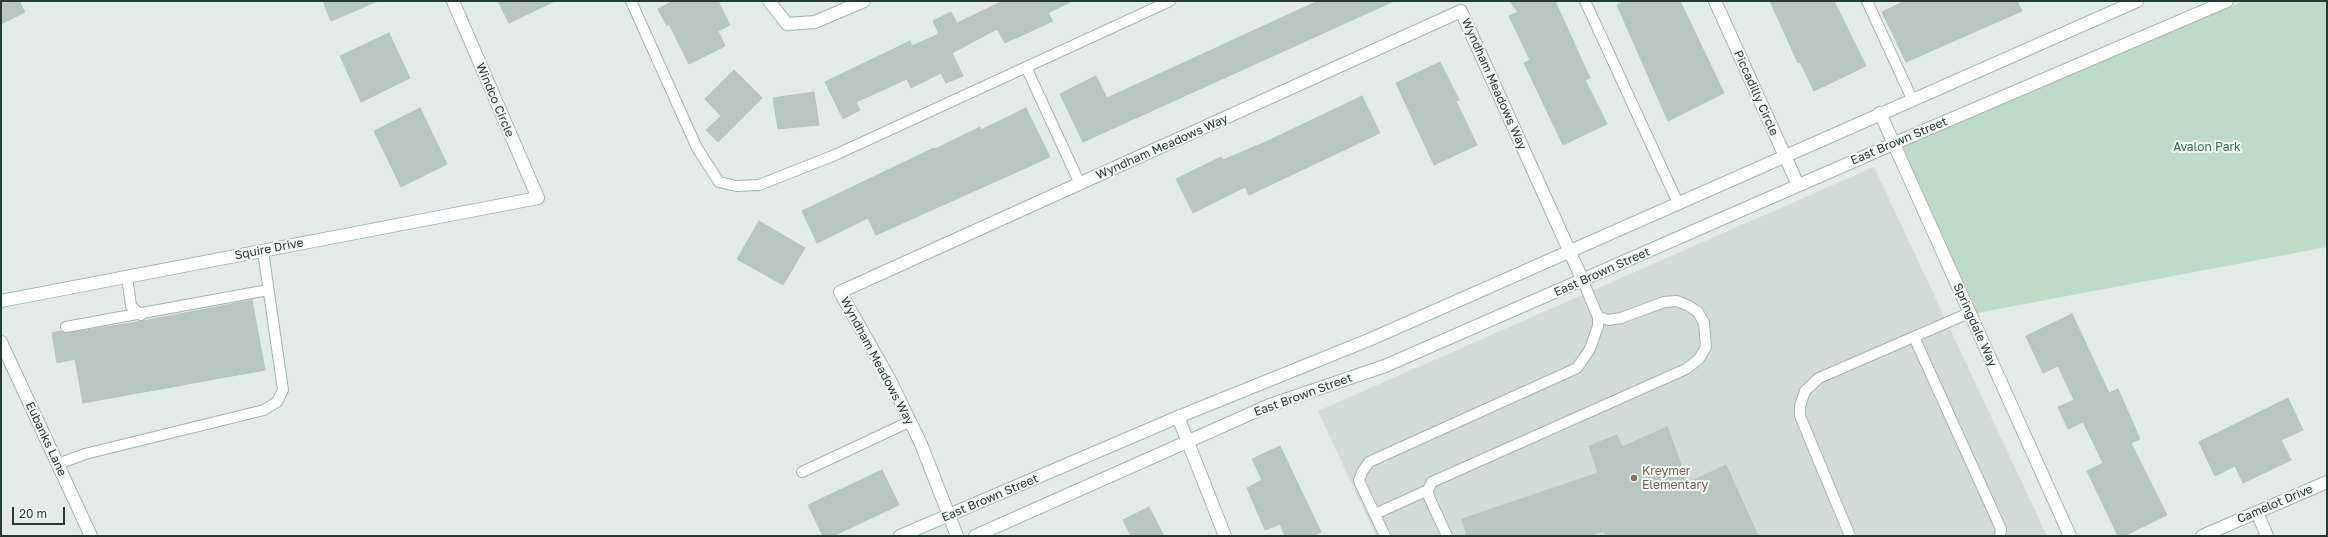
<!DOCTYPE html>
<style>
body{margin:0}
#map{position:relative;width:2328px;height:537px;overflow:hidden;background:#e2ebe8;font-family:"Golos Text",sans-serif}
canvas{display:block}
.frame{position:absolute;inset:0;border:2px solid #233b35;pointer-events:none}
.scale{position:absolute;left:12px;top:507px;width:53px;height:18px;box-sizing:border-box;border:2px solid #233b35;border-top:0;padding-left:5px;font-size:12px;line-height:14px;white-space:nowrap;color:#233b35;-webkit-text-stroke:3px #f3f8f5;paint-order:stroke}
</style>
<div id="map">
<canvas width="2328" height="537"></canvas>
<div class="frame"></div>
<div class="scale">20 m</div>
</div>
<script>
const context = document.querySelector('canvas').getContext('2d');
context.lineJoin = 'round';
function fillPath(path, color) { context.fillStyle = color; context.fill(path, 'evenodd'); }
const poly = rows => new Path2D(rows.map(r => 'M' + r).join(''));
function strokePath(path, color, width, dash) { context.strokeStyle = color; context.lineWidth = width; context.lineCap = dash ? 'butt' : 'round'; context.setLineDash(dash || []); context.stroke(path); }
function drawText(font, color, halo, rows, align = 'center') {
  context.font = font + ' "Golos Text",sans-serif'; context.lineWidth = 4; context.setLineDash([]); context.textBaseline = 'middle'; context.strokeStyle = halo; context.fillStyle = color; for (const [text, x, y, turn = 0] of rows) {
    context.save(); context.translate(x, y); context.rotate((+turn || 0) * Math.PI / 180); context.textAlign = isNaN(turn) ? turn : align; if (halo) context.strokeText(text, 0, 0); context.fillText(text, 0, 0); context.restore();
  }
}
const built = poly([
 [1874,167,2047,536,1376,536,1318,411]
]);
const green = poly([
 [2244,1,2327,1,2327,247,1977,313,1902,146]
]);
const building = poly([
 [1,1,19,1,25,12,1,24,1,1],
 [323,1,378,1,331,21,323,1],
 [498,1,555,1,509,23,498,1],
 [673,1,718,1,730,25,718,31,725,46,689,64,669,24,667,26,658,9,673,1],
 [1003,1,1072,1,1048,13,1053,21,1005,43,997,29,952,53,963,76,946,83,941,73,911,88,907,79,856,102,860,110,843,119,825,82,910,41,912,46,939,34,933,21,951,12,957,23,1003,1],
 [1318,1,1394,1,1083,142,1060,94,1096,76,1107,98,1318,1],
 [1510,1,1555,1,1590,78,1585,80,1607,124,1563,145,1524,63,1530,60,1509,16,1518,12,1510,1],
 [1625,1,1680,1,1724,93,1668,121,1617,5,1625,1],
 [1770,1,1834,1,1866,66,1814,91,1800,62,1798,63,1770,1],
 [1905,1,2017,1,2022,11,1906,62,1882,12,1905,1],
 [389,33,410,78,361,102,340,56,389,33],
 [1440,62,1459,100,1456,101,1477,145,1434,165,1396,83,1440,62],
 [734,70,762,98,718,142,706,130,721,116,705,99,734,70],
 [814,92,819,125,778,129,773,98,814,92],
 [1362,96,1380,133,1249,195,1245,187,1193,213,1176,179,1221,157,1223,160,1270,140,1362,96],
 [420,108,447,164,401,187,374,131,420,108],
 [1026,108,1050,157,876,235,868,218,817,243,802,211,934,148,935,149,980,127,981,130,1026,108],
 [759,221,805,248,783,285,737,259,759,221],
 [252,300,265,370,83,403,75,359,57,363,52,333,61,331,67,333,143,321,252,300],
 [2072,314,2109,393,2118,389,2140,439,2131,443,2167,515,2124,536,2118,536,2087,471,2103,463,2083,422,2068,429,2058,407,2074,400,2058,366,2043,373,2026,336,2072,314],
 [2288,398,2303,430,2281,440,2291,460,2243,483,2235,466,2215,476,2199,442,2288,398],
 [1667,427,1688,483,1726,465,1758,536,1606,536,1604,531,1588,536,1467,536,1462,519,1598,473,1589,446,1617,435,1622,447,1667,427],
 [1280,446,1321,532,1313,536,1285,536,1280,524,1265,530,1247,488,1262,480,1252,459,1280,446],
 [882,470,899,505,833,536,823,536,808,505,882,470],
 [1149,507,1164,536,1131,536,1123,520,1149,507]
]);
const lane = poly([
 [631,1,697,148,719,182,736,186,759,185,835,155,1170,1],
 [1585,1,1678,203],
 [1867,1,1912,99],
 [1026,67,1080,184],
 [127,276,131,306,141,315],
 [66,327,268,290],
 [1914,337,2001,529,2000,536],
 [58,464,85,454,264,410,277,402,283,390,263,251],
 [802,472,911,421],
 [1375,514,1428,490],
 [1385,536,1359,481,1362,472,1369,462,1577,368,1590,349,1598,326,1598,317,1583,281],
 [1447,536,1429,497,1428,490,1432,482,1686,369,1699,359,1706,347,1704,323,1698,312,1689,306,1677,301,1664,302,1621,318,1609,320,1598,317],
 [1850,536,1800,416,1800,406,1805,391,1819,378,1969,313]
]);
const street = poly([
 [769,1,787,24,815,22,864,1],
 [1715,1,1798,185],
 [1880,113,2070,536],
 [1,301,538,198,453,1],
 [1178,417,1225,536],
 [2257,512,2267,536],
 [957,536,921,444,890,380,840,292,1461,11,1583,281],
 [2202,536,2327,482]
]);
const secondary = poly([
 [1,342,91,536],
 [900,536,1178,417,1371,339,2137,1],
 [975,536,1270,405,1385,366,1893,144,2227,1]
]);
const markers = [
 [1634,478,4,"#8d6e63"]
];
const streetNames = [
 ["Wyndham Meadows Way",1494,84,66],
 ["Piccadilly Circle",1756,93,66],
 ["Windco Circle",495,100,67],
 ["East Brown Street",1899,141,-23],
 ["Wyndham Meadows Way",1162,147,-24],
 ["Squire Drive",269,249,-11],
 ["East Brown Street",1602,272,-24],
 ["Springdale Way",1975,325,66],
 ["Wyndham Meadows Way",877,361,62],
 ["East Brown Street",1303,395,-20],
 ["Eubanks Lane",46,439,65],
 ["East Brown Street",990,498,-23],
 ["Camelot Drive",2275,504,-23]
];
const parkNames = [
 ["Avalon Park",2207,147]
];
const educationNames = [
 ["Kreymer",1642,471],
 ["Elementary",1642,485]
];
fillPath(built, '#d1dbd7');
fillPath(green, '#bddbc6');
fillPath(building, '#b8c6c1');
strokePath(building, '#b5c4bf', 1);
strokePath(lane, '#a5b3af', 12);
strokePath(street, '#a5b3af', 14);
strokePath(secondary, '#a1b6b0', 14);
strokePath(lane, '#fff', 10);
strokePath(street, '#fff', 12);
strokePath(secondary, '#fff', 12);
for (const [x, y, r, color] of markers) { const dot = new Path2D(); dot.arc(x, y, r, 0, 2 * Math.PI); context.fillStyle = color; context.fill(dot); strokePath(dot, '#f3f8f5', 1.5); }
drawText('12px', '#233b35', '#f3f8f5', streetNames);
drawText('12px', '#306f4b', '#f3f8f5', parkNames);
drawText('12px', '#785e54', '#f3f8f5', educationNames, 'left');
</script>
